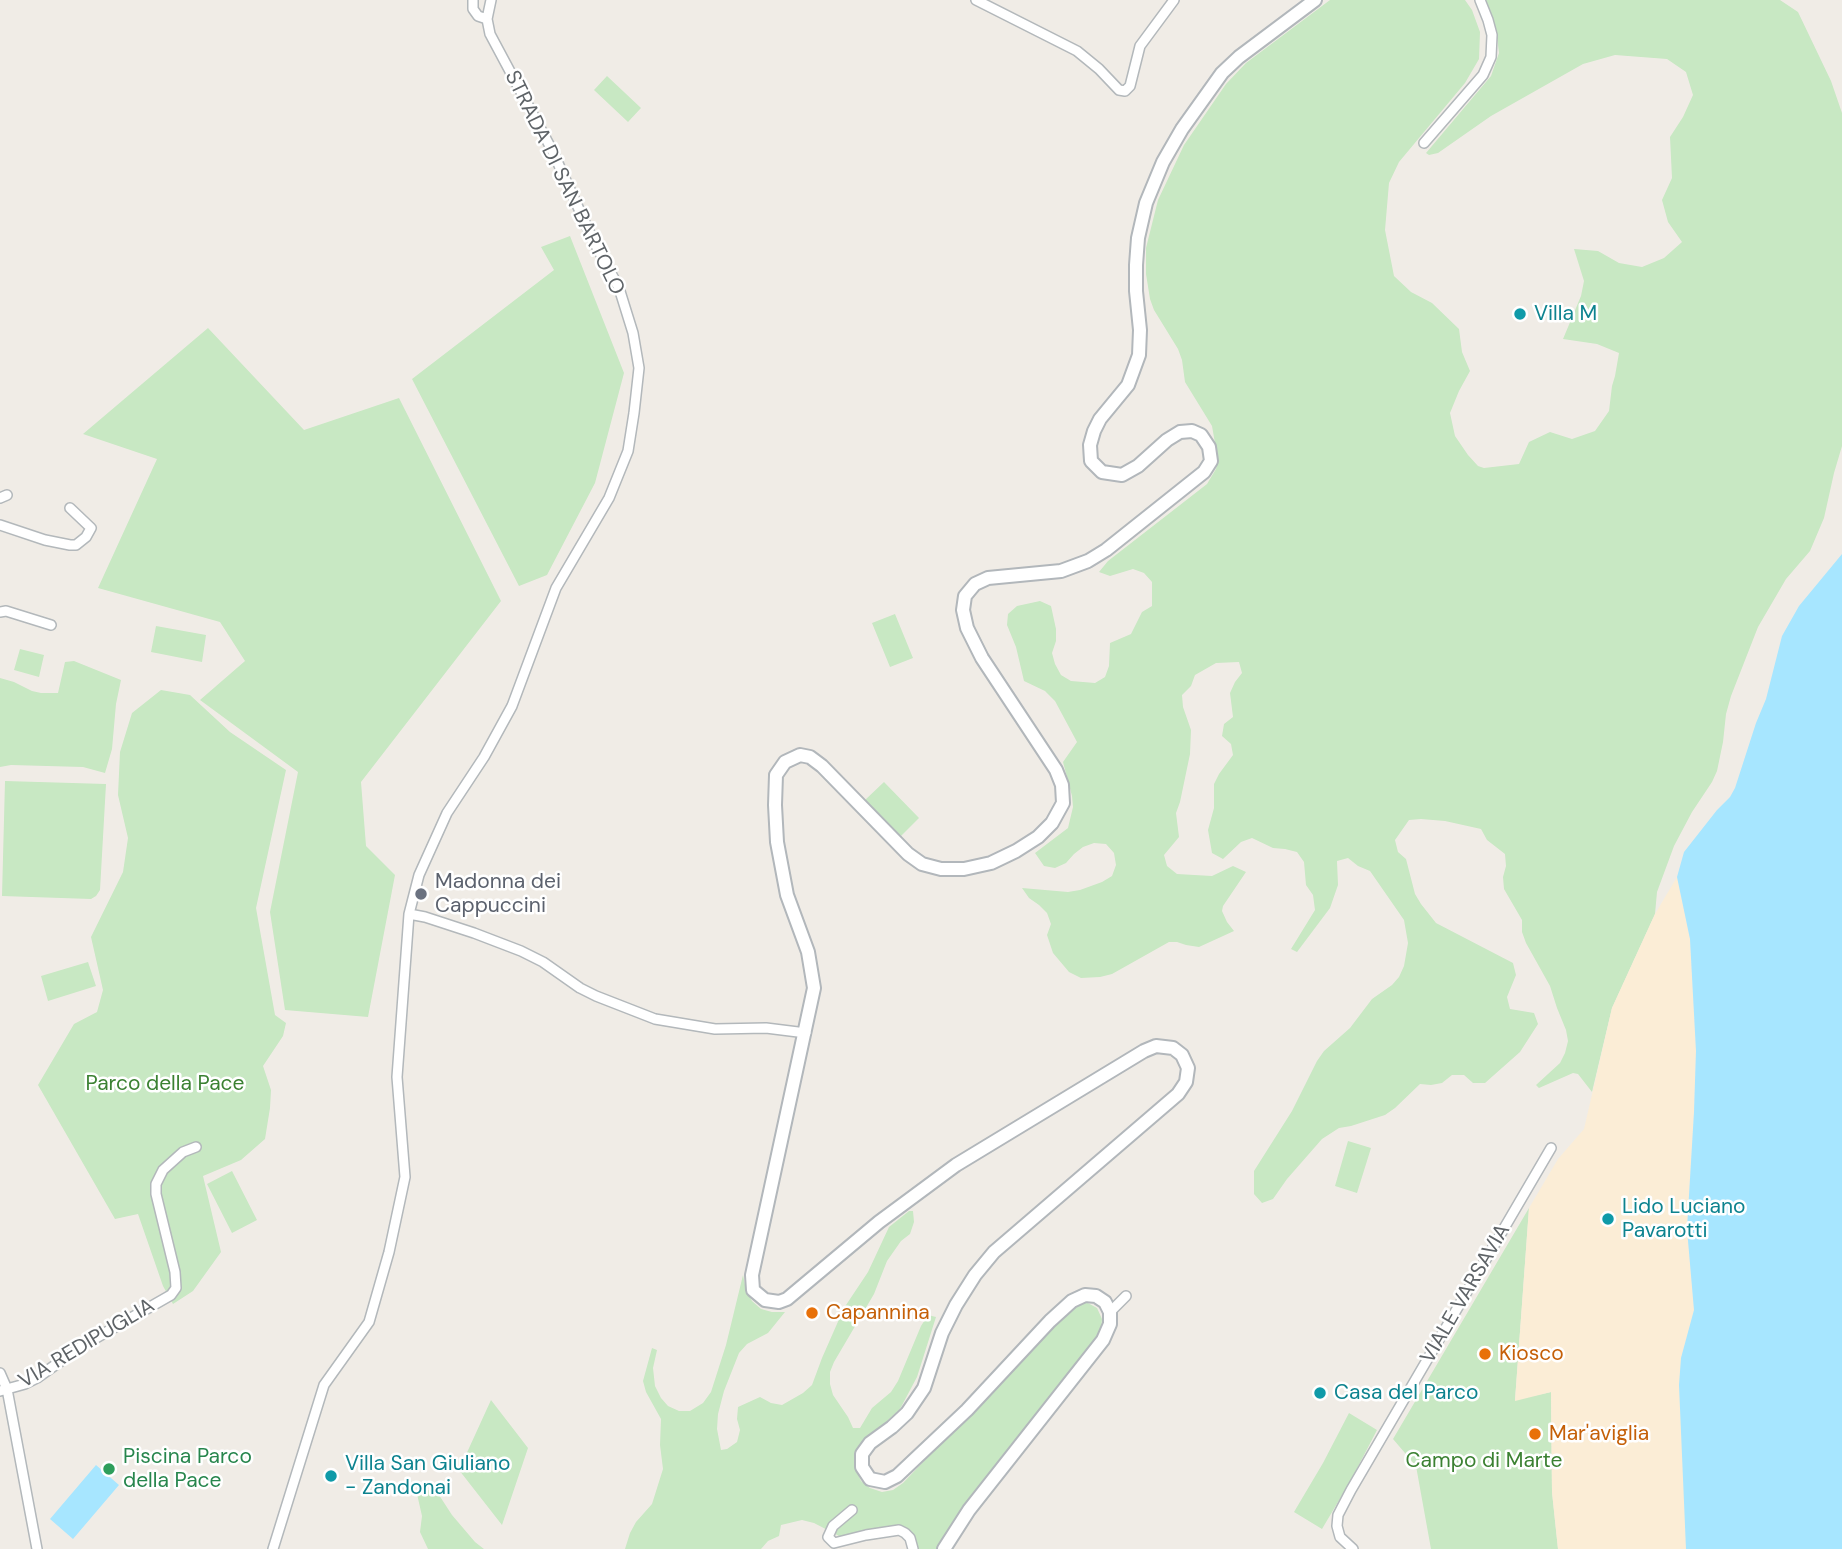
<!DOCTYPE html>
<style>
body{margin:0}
canvas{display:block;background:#f0ece6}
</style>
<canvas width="1842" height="1549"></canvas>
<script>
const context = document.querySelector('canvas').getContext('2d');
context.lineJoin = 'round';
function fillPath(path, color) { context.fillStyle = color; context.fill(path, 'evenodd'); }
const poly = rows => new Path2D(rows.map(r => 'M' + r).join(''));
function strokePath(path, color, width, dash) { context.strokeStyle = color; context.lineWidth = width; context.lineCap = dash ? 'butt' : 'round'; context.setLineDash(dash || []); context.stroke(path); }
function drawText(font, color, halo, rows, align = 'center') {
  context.font = font + ' "DM Sans",sans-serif'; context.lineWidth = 5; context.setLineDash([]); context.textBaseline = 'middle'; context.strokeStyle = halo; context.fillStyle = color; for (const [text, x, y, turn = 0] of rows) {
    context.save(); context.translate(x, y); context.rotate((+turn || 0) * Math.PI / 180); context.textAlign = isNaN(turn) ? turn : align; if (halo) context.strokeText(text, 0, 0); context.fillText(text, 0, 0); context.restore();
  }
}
const green = poly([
 [1330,0,1465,0,1472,10,1480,32,1479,59,1465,83,1399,162,1389,183,1385,230,1394,276,1411,292,1432,303,1459,329,1462,352,1470,371,1459,391,1450,413,1455,436,1468,455,1478,466,1484,468,1519,464,1529,442,1550,432,1572,439,1595,431,1609,411,1612,386,1615,376,1619,353,1597,344,1563,339,1581,296,1584,281,1574,249,1598,251,1619,263,1642,267,1664,258,1682,242,1668,222,1662,200,1672,178,1670,137,1683,117,1693,95,1686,72,1667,59,1615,55,1583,64,1491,116,1438,153,1429,155,1426,153,1491,76,1499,53,1496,29,1486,0,1780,0,1798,12,1831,81,1842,113,1842,446,1834,473,1824,518,1810,551,1786,579,1758,627,1731,696,1726,714,1723,742,1717,771,1712,782,1692,812,1674,846,1657,892,1655,914,1612,1008,1592,1092,1578,1074,1573,1073,1539,1088,1536,1085,1560,1063,1565,1053,1568,1041,1566,1030,1557,1008,1550,986,1526,943,1522,932,1522,920,1504,889,1503,877,1506,866,1505,854,1487,840,1481,829,1445,821,1421,819,1409,820,1395,840,1398,852,1406,859,1415,894,1421,904,1436,923,1513,963,1516,975,1507,997,1510,1009,1534,1013,1538,1024,1520,1052,1485,1083,1473,1083,1464,1075,1452,1075,1442,1083,1431,1085,1420,1084,1395,1108,1385,1115,1351,1126,1339,1128,1322,1139,1287,1179,1273,1199,1262,1203,1254,1194,1254,1171,1292,1111,1317,1061,1324,1051,1350,1028,1372,999,1392,985,1399,977,1404,966,1408,943,1404,920,1370,871,1358,866,1348,858,1337,861,1338,885,1330,908,1297,952,1291,949,1315,910,1313,895,1306,885,1304,862,1297,852,1285,849,1273,848,1252,838,1241,842,1223,859,1212,853,1208,830,1214,808,1214,784,1219,774,1233,755,1231,744,1222,736,1224,724,1233,717,1230,693,1235,682,1242,673,1239,662,1216,663,1195,675,1191,686,1182,695,1183,707,1191,730,1190,754,1180,802,1176,813,1179,837,1164,855,1167,866,1177,874,1212,876,1233,866,1246,872,1223,906,1222,911,1227,922,1234,931,1199,947,1186,945,1177,942,1169,942,1112,974,1100,977,1081,978,1069,972,1053,953,1047,935,1051,924,1047,913,1039,905,1029,898,1022,888,1068,892,1080,890,1102,882,1112,876,1116,865,1114,853,1106,844,1094,843,1083,847,1074,854,1066,863,1055,868,1044,866,1035,853,1068,828,1073,807,1072,796,1063,762,1077,742,1055,701,1045,691,1024,681,1016,647,1007,625,1008,614,1017,606,1040,601,1051,606,1056,629,1056,641,1052,653,1055,664,1061,675,1071,681,1095,683,1105,677,1109,666,1110,643,1131,634,1142,612,1152,606,1152,582,1144,573,1133,569,1110,576,1099,572,1108,561,1207,484,1216,469,1218,460,1212,426,1185,382,1182,360,1178,349,1154,310,1150,299,1146,274,1146,248,1158,200,1184,145,1226,84,1246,63],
 [607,76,641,108,628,122,594,90],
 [570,236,624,373,595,483,547,575,519,586,412,379,554,270,541,247],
 [208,328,304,430,399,398,501,601,361,782,366,846,395,875,368,1017,285,1010,270,912,298,772,200,700,245,661,220,622,98,588,157,459,83,434],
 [895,614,913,658,890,667,872,623],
 [156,626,206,635,202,662,151,652],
 [20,649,44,655,39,677,14,670],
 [74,661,121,680,116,704,112,749,105,773,83,767,11,765,0,767,0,678,14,682,32,691,41,693,58,693,65,662],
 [161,690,190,695,230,732,286,770,256,908,275,1015,286,1023,283,1036,263,1066,271,1090,270,1108,265,1139,241,1160,203,1176,221,1252,193,1291,173,1304,163,1286,138,1214,115,1219,38,1085,74,1024,97,1012,103,990,91,937,123,872,128,838,118,795,120,752,132,713],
 [5,781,106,784,100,890,96,896,91,899,2,896],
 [884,782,919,818,901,836,865,800],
 [88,962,96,986,48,1001,41,976],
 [1348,1141,1371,1148,1357,1193,1335,1186],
 [232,1171,257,1220,232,1233,207,1184],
 [1529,1208,1515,1400,1551,1392,1552,1492,1558,1549,1431,1549,1416,1466,1393,1439],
 [909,1211,913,1211,914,1222,910,1234,901,1241,887,1261,874,1294,834,1362,830,1372,830,1384,833,1395,848,1417,853,1428,860,1428,872,1408,891,1392,898,1381,921,1326,928,1315,936,1317,917,1377,900,1409,859,1447,856,1458,856,1470,861,1481,870,1488,882,1492,893,1490,903,1483,1060,1319,1078,1303,1086,1302,1097,1308,1102,1319,1101,1331,940,1549,917,1549,915,1539,904,1526,872,1529,843,1538,814,1523,802,1520,781,1525,779,1536,768,1541,761,1549,625,1549,630,1533,636,1522,652,1504,663,1469,660,1445,661,1419,646,1392,643,1381,652,1348,657,1350,653,1368,655,1386,661,1398,668,1406,679,1411,690,1411,703,1403,711,1392,726,1345,743,1275,746,1290,752,1301,761,1309,772,1312,785,1312,768,1333,747,1344,739,1353,724,1391,718,1414,717,1429,721,1450,727,1449,737,1442,740,1430,737,1419,738,1407,760,1397,771,1403,782,1405,803,1393,812,1385,822,1358,844,1308,868,1272,889,1227],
 [491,1400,528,1448,502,1525,459,1470],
 [1349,1413,1377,1430,1351,1480,1322,1529,1294,1512,1323,1463],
 [428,1490,439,1495,452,1515,475,1542,484,1549,428,1549,420,1532,422,1516,417,1494]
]);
const sand = poly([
 [1677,877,1690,939,1696,1051,1694,1112,1687,1229,1694,1310,1681,1358,1686,1549,1558,1549,1552,1492,1551,1392,1515,1401,1529,1208,1558,1159,1584,1129,1612,1008,1655,914]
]);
const water = poly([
 [1842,554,1842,1549,1686,1549,1679,1385,1681,1358,1694,1310,1687,1229,1694,1112,1696,1051,1690,939,1677,877,1684,852,1717,810,1730,797,1735,788,1756,723,1766,699,1782,636,1799,606],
 [96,1465,119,1485,73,1539,50,1519]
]);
const street = poly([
 [473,0,473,9,478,16,487,19],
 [976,0,1077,51,1099,69,1119,90,1125,91,1130,86,1140,46,1174,0],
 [1424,143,1483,75,1491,57,1492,35,1488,20,1480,0],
 [0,498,7,495],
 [0,525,45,540,70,545,76,545,86,537,91,528,70,508],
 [0,612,6,611,51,625],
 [409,914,425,917,474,933,521,951,543,962,580,988,596,996,655,1019,715,1029,766,1028,806,1033],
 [1110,1312,1126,1296],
 [0,1373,7,1389,37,1549],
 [0,1391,25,1384,37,1378,82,1346,171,1295,176,1288,175,1272,156,1194,156,1184,163,1170,183,1152,196,1147],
 [852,1510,833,1526,828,1537,834,1543,866,1535,899,1530,905,1533,910,1538,913,1549],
 [273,1549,324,1385,369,1322,389,1252,405,1177,397,1077,409,914,419,875,447,813,484,757,512,706,556,588,609,498,628,451,634,413,639,368,633,333,619,288,593,240,552,150,490,34,487,19,491,0],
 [1353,1549,1340,1537,1337,1526,1338,1515,1351,1490,1551,1148]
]);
const secondary = poly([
 [944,1549,969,1510,1103,1340,1110,1324,1110,1312,1105,1302,1096,1296,1085,1295,1072,1301,1050,1321,967,1410,897,1476,885,1482,870,1479,862,1467,862,1454,870,1443,892,1427,907,1413,924,1388,942,1333,956,1305,975,1275,994,1252,1178,1094,1186,1082,1188,1068,1182,1055,1173,1048,1156,1046,1144,1051,956,1165,879,1222,787,1299,779,1302,765,1300,753,1290,752,1275,814,988,808,952,787,895,777,842,775,805,776,775,785,762,800,755,810,757,822,766,908,854,922,864,941,869,964,869,991,863,1016,851,1038,837,1052,823,1063,803,1062,785,1056,770,982,658,967,628,963,610,965,596,975,584,988,578,1061,571,1088,561,1106,550,1204,472,1211,461,1209,447,1201,435,1192,431,1180,432,1167,440,1138,466,1122,475,1102,472,1091,461,1090,445,1094,431,1100,419,1128,385,1139,355,1140,330,1136,291,1136,265,1138,238,1146,203,1163,162,1182,129,1222,73,1239,57,1315,0]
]);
const markers = [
 [1520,314,7,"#0f9aa8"],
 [421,894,7,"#6b7280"],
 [1608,1219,7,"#0f9aa8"],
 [812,1313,7,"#e8710a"],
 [1485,1354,7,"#e8710a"],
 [1320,1393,7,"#0f9aa8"],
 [1535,1434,7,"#e8710a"],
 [109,1469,7,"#2e9e5b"],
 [331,1476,7,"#0f9aa8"]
];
const streetNames = [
 ["STRADA DI SAN BARTOLO",564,183,64],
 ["VIALE VARSAVIA",1466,1294,-60],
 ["VIA REDIPUGLIA",87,1344,-31]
];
const cultureNames = [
 ["Villa M",1534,314],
 ["Lido Luciano",1622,1207],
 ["Pavarotti",1622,1231],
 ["Casa del Parco",1334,1393],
 ["Villa San Giuliano",345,1464],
 ["- Zandonai",345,1488]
];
const worshipNames = [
 ["Madonna dei",435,882],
 ["Cappuccini",435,906]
];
const parkNames = [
 ["Parco della Pace",165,1084],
 ["Campo di Marte",1484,1461]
];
const foodNames = [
 ["Capannina",826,1313],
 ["Kiosco",1499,1354],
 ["Mar'aviglia",1549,1434]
];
const leisureNames = [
 ["Piscina Parco",123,1457],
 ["della Pace",123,1481]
];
fillPath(green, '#c8e8c3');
fillPath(sand, '#fbedd6');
fillPath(water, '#a7e6ff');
strokePath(street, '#b3b8bb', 12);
strokePath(secondary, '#b2b7bb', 16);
strokePath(street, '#fff', 9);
strokePath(secondary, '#fff', 12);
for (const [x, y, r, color] of markers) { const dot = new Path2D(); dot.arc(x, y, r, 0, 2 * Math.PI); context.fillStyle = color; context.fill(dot); strokePath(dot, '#fff', 2.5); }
drawText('21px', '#5e6367', '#fff', streetNames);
drawText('21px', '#0d838f', '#fff', cultureNames, 'left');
drawText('21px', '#5b616d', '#fff', worshipNames, 'left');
drawText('21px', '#3b8132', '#fff', parkNames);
drawText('21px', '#c56008', '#fff', foodNames, 'left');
drawText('21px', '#27864d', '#fff', leisureNames, 'left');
</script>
